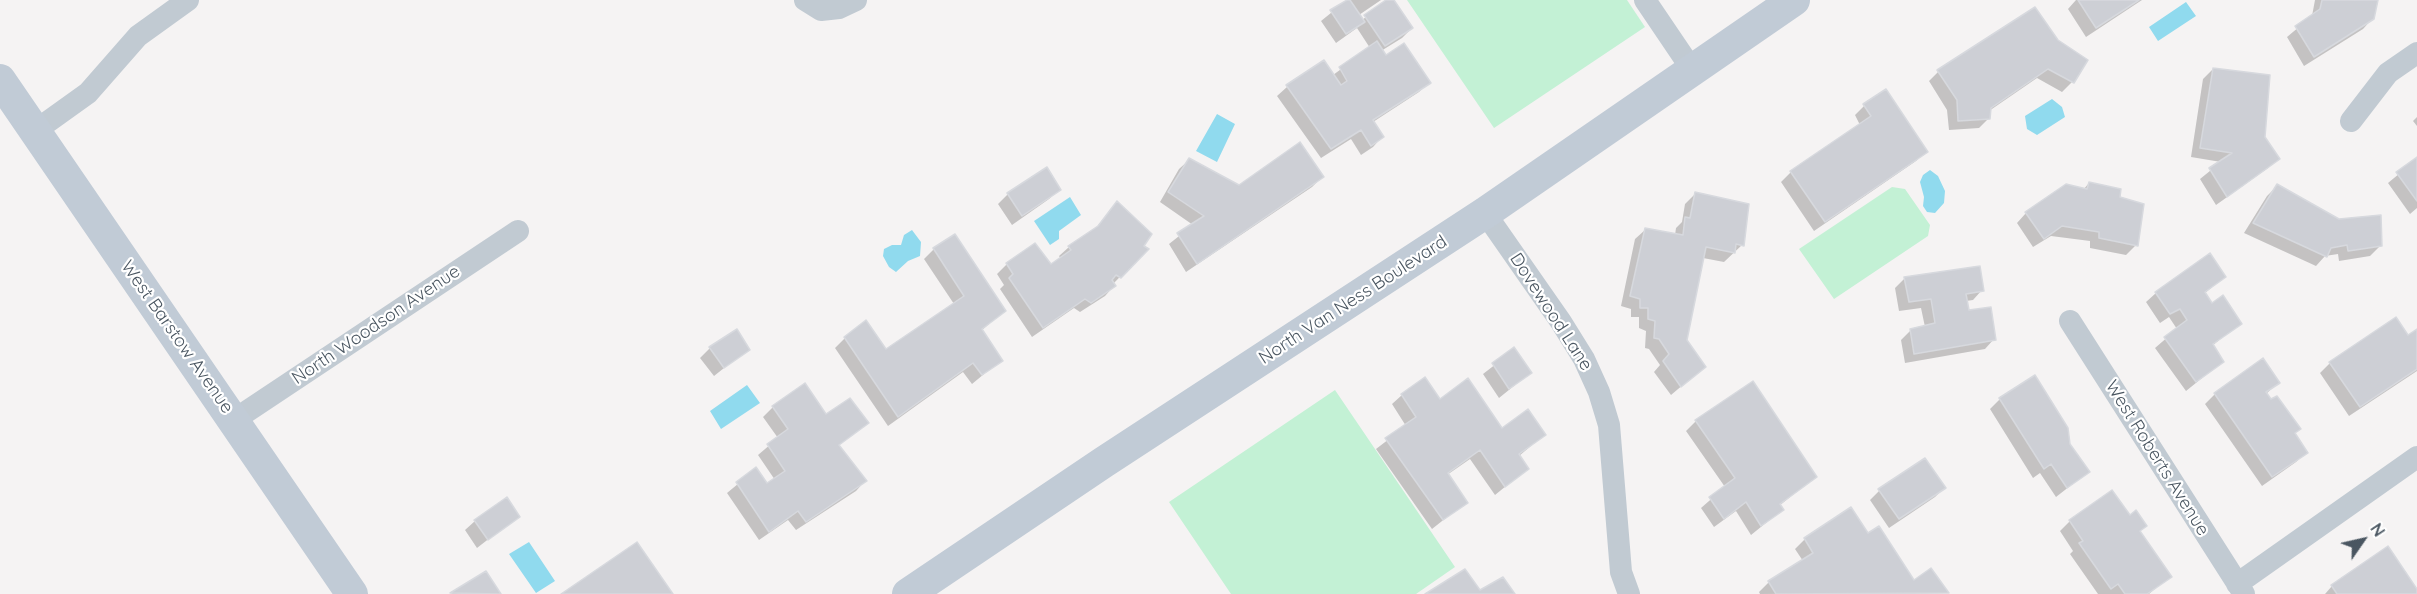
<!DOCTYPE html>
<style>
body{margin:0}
#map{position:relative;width:2417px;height:594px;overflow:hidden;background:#f5f3f3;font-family:Quicksand,sans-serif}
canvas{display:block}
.north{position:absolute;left:2333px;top:510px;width:60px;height:60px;-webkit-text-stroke:4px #fff;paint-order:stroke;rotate:56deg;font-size:16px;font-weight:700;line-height:24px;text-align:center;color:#4a5661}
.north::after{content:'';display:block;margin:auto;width:21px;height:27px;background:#4a5661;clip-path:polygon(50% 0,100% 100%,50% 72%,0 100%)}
</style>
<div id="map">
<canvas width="2417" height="594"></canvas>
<div class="north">N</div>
</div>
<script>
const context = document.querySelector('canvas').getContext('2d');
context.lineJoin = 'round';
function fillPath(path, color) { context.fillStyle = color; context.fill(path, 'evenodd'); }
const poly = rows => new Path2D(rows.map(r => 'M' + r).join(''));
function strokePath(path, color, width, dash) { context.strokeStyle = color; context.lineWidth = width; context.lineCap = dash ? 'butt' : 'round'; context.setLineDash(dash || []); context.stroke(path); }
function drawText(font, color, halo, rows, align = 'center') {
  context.font = font + ' Quicksand,sans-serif'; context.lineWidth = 4.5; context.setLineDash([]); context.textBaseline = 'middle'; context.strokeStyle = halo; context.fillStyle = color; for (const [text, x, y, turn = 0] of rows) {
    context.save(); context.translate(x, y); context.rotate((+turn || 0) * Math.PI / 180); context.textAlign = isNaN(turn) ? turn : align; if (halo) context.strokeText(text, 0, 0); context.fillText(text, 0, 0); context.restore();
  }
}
const green = poly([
 [1407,0,1627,0,1645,27,1494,128],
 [1892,187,1905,189,1930,225,1928,236,1834,299,1799,249],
 [1335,390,1455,567,1416,594,1231,594,1169,502]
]);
const water = poly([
 [2186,2,2196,16,2158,41,2149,27],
 [2052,99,2062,107,2065,117,2037,135,2027,129,2025,116],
 [1217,114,1235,124,1217,162,1196,151],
 [1930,170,1938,176,1945,191,1944,203,1935,213,1927,212,1923,206,1924,197,1920,182,1923,175],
 [1070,197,1081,215,1059,231,1059,239,1050,245,1034,221],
 [912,230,921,242,920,256,908,261,896,272,889,267,883,256,884,249,892,245,901,245,904,235],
 [747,385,760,403,721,429,710,411],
 [529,542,555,581,536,593,509,554]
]);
const shadow = poly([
 [1347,0,1381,0,1359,15,1362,20,1389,0,1392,0,1412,28,1402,38,1381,51,1385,57,1429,82,1419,92,1373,122,1382,137,1373,147,1361,155,1351,139,1321,158,1277,96,1287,87,1324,62,1333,75,1370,48,1357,28,1336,43,1321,21],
 [2076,0,2142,0,2086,37,2068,9],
 [2315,0,2376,0,2373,18,2363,29,2304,66,2287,37,2312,16],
 [2034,9,2072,82,2062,92,2037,78,1989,111,1989,118,1979,128,1949,130,1947,110,1929,81,1938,72],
 [2213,69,2278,158,2268,168,2216,205,2200,179,2221,162,2191,157,2203,79],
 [1864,106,1926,151,1916,161,1814,231,1781,182,1791,172,1860,125,1855,115],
 [2417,117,2417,126,2413,121],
 [2417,159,2417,208,2410,214,2388,183],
 [1189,160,1239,186,1322,177,1312,187,1186,272,1169,244,1193,225,1160,202,1179,169],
 [2089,183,2118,199,2136,245,2126,255,2090,248,2090,241,2051,236,2033,247,2017,223,2026,213,2083,190],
 [2277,186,2380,246,2370,256,2339,261,2338,254,2325,256,2316,266,2244,233,2267,196],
 [1059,189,1049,199,1012,225,998,204,1008,194],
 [1695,194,1742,245,1724,262,1703,258,1686,340,1704,367,1671,395,1654,372,1660,365,1649,349,1645,348,1646,331,1639,328,1639,317,1631,317,1631,309,1621,306,1635,239,1645,230,1675,235,1676,228,1682,222,1685,204],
 [1117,203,1142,246,1147,249,1113,284,1114,286,1105,296,1080,312,1074,308,1032,337,1000,289,1004,285,997,274,1007,264,1050,267,1061,259,1059,256,1069,247,1094,230],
 [934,249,1004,311,981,331,1001,360,972,384,963,372,888,426,835,348,845,338,886,351,954,304,924,259],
 [2224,277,2204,294,2212,306,2240,323,2212,346,2222,362,2186,391,2155,348,2177,329,2169,317,2160,323,2146,302,2156,293],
 [1905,278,1982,290,1973,300,1966,301,1968,312,1994,339,1985,349,1905,363,1901,340,1911,330,1925,327,1921,308,1899,311,1895,288],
 [2417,331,2417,371,2349,416,2320,373,2330,363,2408,337],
 [710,348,748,349,714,376,700,358],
 [1514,350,1530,373,1499,398,1483,374],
 [1752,383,1815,477,1779,506,1782,510,1751,535,1736,511,1714,527,1701,508,1725,487,1686,431,1696,421],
 [2278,383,2266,394,2299,429,2294,434,2306,452,2296,462,2262,486,2205,404,2215,394],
 [1402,395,1440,401,1501,430,1544,435,1519,456,1527,469,1495,495,1470,459,1447,475,1466,502,1432,529,1376,449,1406,426,1392,404],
 [2000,399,2069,444,2088,472,2056,497,2040,473,2033,478,1990,409],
 [773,407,867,423,838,446,865,481,856,491,796,530,788,520,759,540,727,493,756,469,766,485,775,480,758,455,778,438,763,417],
 [1944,488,1935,497,1889,528,1870,500,1879,491],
 [1850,509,1868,535,1914,582,1947,593,1760,594,1759,592,1769,582,1803,561,1795,549,1805,539],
 [518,516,477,548,465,530,475,521],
 [2070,521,2139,532,2170,576,2149,594,2098,594,2070,554,2073,551,2060,531],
 [485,573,500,594,451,594],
 [2332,586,2417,591,2417,594,2325,594]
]);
const building = poly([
 [1347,0,1350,0,1365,22,1346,34,1330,10,1347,0],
 [1386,0,1394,0,1413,28,1385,46,1364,15,1386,0],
 [2078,0,2139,0,2096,28,2078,0],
 [2322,0,2378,0,2374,19,2314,57,2295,26,2320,9,2322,0],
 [2035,7,2058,40,2088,60,2074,83,2048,69,1991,108,1990,119,1958,121,1957,100,1937,70,2035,7],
 [1377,41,1386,55,1404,43,1431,83,1373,120,1384,137,1371,146,1361,130,1331,149,1286,85,1324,60,1341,85,1347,81,1339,67,1377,41],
 [2213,68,2270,75,2265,137,2280,159,2227,197,2209,168,2232,153,2200,148,2213,68],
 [1886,89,1928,152,1825,222,1790,171,1871,116,1863,104,1886,89],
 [1300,142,1324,177,1197,264,1177,233,1204,216,1168,192,1189,158,1239,185,1300,142],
 [2417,157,2417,201,2396,172,2417,157],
 [1047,167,1061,190,1022,216,1007,193,1047,167],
 [2089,182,2121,189,2120,197,2144,204,2138,246,2099,238,2099,232,2062,226,2044,239,2025,212,2066,184,2087,189,2089,182],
 [2277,184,2339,219,2381,215,2382,246,2348,251,2347,245,2331,248,2327,257,2253,223,2277,184],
 [1695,192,1749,204,1744,246,1736,244,1735,253,1706,247,1687,340,1706,367,1681,387,1663,361,1669,354,1659,339,1654,338,1655,321,1648,319,1648,308,1640,308,1640,299,1630,296,1645,228,1683,235,1685,217,1690,218,1695,192],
 [1117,201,1152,234,1144,246,1149,249,1121,278,1116,275,1112,280,1116,286,1091,303,1085,299,1043,328,1009,278,1013,274,1006,263,1035,243,1051,264,1071,250,1068,246,1098,226,1117,201],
 [955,234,1006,311,982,329,1003,361,982,375,973,363,898,417,844,337,866,320,886,349,964,296,933,248,955,234],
 [2210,253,2226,277,2205,292,2212,303,2223,295,2242,324,2213,344,2224,362,2196,382,2164,337,2187,320,2180,309,2170,314,2155,292,2210,253],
 [1980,266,1984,291,1966,294,1969,310,1991,307,1996,340,1914,354,1910,329,1935,323,1931,299,1909,302,1904,277,1980,266],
 [2396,317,2408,335,2417,329,2417,369,2360,407,2329,362,2396,317],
 [737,329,750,350,724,368,709,347,737,329],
 [1514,347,1532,373,1509,389,1492,363,1514,347],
 [2263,358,2280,383,2266,392,2271,399,2277,396,2301,429,2295,433,2308,453,2272,477,2214,393,2263,358],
 [2035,375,2068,428,2070,444,2090,472,2067,488,2051,464,2044,469,1999,398,2035,375],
 [1425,377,1440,399,1468,378,1502,428,1528,409,1546,435,1519,454,1529,469,1505,487,1480,450,1448,473,1468,503,1443,520,1385,438,1416,417,1401,394,1425,377],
 [1753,381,1817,477,1780,504,1784,510,1761,526,1746,502,1724,519,1709,497,1735,478,1695,420,1753,381],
 [805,383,826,414,850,398,869,423,839,445,867,481,806,522,798,511,769,532,736,482,756,467,767,483,785,471,767,444,788,429,772,406,805,383],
 [1925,458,1946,488,1899,519,1878,489,1925,458],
 [2112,490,2130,515,2136,510,2147,526,2140,531,2172,577,2147,594,2125,594,2118,584,2111,589,2079,543,2083,541,2069,520,2112,490],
 [507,497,520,517,488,540,474,520,507,497],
 [1851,507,1868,533,1879,526,1914,580,1931,568,1949,593,1776,594,1768,581,1813,553,1804,538,1851,507],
 [637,542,673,594,561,594,637,542],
 [2388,546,2417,589,2417,594,2337,594,2331,585,2388,546],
 [1465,569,1480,590,1503,577,1515,594,1425,594,1465,569],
 [486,571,501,594,450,593,486,571]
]);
const street = poly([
 [805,0,821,10,839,8,856,0],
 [1645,0,1693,71],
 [2351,121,2388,73,2417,53],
 [35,131,88,93,138,36,188,0],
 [1485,213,1561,322,1584,359,1599,392,1609,425,1621,572,1629,594],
 [2070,321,2244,594],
 [234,420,518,231],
 [2237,584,2417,457]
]);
const secondary = poly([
 [0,80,352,594],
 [908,594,1104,462,1485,213,1794,0]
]);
const streetNames = [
 ["North Van Ness Boulevard",1353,300,-33],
 ["Dovewood Lane",1551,312,57],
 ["North Woodson Avenue",376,325,-34],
 ["West Barstow Avenue",177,337,55],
 ["West Roberts Avenue",2157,458,58]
];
fillPath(green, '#c3f1d5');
fillPath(water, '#90daee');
fillPath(shadow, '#0003');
fillPath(building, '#cdcfd5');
strokePath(building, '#d7d9de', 1.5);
strokePath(street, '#c1cad2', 22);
strokePath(secondary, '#c1cbd6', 32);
drawText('18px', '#4a5661', '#fff', streetNames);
</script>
